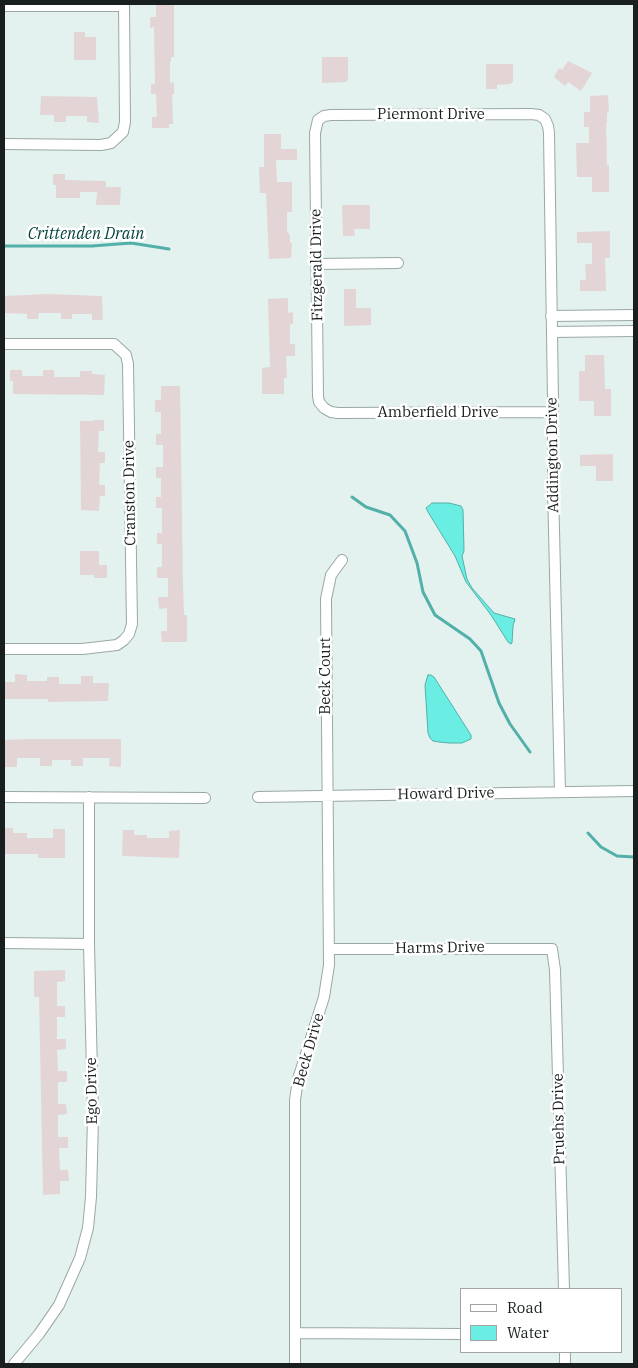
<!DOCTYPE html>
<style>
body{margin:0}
#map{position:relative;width:638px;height:1368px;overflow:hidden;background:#e3f1ef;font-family:"IBM Plex Serif",serif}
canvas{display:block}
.frame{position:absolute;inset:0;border:5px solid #191e1e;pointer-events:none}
.legend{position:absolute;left:460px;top:1288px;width:162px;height:65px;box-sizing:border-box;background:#fff;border:1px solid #a3a5a5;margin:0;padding:6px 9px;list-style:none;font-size:15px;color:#191e1e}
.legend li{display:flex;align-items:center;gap:10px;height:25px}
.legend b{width:25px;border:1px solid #a3a5a5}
</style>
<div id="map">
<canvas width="638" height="1368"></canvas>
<div class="frame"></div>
<ul class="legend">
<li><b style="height:6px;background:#fff"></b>Road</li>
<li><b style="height:14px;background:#6aeee3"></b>Water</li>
</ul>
</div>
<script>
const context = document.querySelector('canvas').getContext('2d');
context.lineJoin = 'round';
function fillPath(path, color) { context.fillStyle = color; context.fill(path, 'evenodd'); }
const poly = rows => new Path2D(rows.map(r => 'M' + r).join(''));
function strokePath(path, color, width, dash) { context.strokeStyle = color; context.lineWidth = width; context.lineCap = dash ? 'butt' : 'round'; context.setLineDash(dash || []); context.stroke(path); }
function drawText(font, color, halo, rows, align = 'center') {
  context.font = font + ' "IBM Plex Serif",serif'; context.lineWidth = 5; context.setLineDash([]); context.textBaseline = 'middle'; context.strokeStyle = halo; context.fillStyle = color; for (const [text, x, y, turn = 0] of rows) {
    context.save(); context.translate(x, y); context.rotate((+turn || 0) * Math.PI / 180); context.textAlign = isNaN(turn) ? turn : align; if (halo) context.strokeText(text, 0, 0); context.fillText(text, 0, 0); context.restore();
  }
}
const water = poly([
 [432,503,449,503,461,506,463,510,464,551,462,556,467,579,472,588,494,613,515,619,513,626,512,643,511,644,508,642,491,615,466,582,455,556,428,512,426,508,432,503],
 [428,675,431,675,434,677,471,735,471,739,462,743,449,743,439,742,433,741,430,738,428,733,425,685,428,675]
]);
const stream = poly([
 [4,246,92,246,131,243,169,249],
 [352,497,366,507,390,515,405,531,417,563,423,592,435,615,470,639,481,651,499,703,510,724,530,752],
 [588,833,601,847,617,856,634,857]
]);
const building = poly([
 [156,4,174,4,174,57,171,57,171,61,170,62,170,83,174,82,174,94,172,94,173,124,169,124,169,128,152,128,152,117,157,117,156,94,151,94,151,84,155,84,154,27,150,28,150,17,156,17],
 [74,32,85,32,85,37,96,37,96,60,74,60],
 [322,57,348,57,348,79,346,82,322,83],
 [568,61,592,73,581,91,568,82,565,86,554,77,559,68,562,70],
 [486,64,513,64,513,82,510,84,497,85,497,89,486,89],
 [608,95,609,112,607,113,607,123,606,123,607,165,609,165,609,192,592,192,592,177,577,177,576,143,589,143,589,127,584,127,584,112,590,112,590,96],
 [41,96,97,97,99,123,87,122,87,116,66,116,66,122,54,122,54,115,40,115],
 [264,134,281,134,281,149,297,149,297,160,276,160,277,182,292,182,292,212,287,212,287,232,290,235,290,243,292,243,291,258,269,259,266,193,260,193,259,167,264,167],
 [53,174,65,174,65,180,106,181,106,187,121,187,120,205,96,205,97,192,80,192,80,198,56,198,56,185,53,185],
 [342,205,370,205,370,229,354,229,355,236,343,236],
 [610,231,610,258,605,258,606,291,580,291,580,280,586,280,585,264,592,264,592,243,577,243,577,232],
 [344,289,356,289,356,308,371,308,371,325,344,326],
 [47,294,102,296,103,320,92,320,92,314,72,314,72,319,61,319,61,313,39,313,38,319,27,319,27,314,4,313,4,296],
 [288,298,288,313,293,312,293,324,290,324,290,344,295,344,295,356,286,356,287,378,284,378,284,394,262,394,262,368,270,367,268,299],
 [585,355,604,355,605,389,611,389,611,416,594,416,594,401,579,401,579,371,585,371],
 [10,370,22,370,22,376,43,376,43,370,54,370,54,377,80,377,80,371,92,371,92,374,105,375,104,395,13,394,13,381,10,381],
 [161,386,180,386,183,585,184,615,187,615,187,642,162,642,161,631,167,631,167,608,159,609,158,597,168,597,168,578,157,578,157,567,162,567,162,544,157,544,157,533,162,533,162,508,156,508,156,497,161,497,161,478,156,478,156,467,163,467,163,445,156,445,156,434,161,434,161,412,155,412,155,400,161,400],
 [93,420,104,420,104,431,99,431,98,452,105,452,105,463,100,463,99,485,105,485,105,496,100,496,99,511,81,510,80,421,93,421],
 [613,454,613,481,596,481,596,466,580,466,580,455],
 [80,551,99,551,99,565,107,565,107,578,94,578,94,575,80,575],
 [15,674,27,675,27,681,47,681,47,677,59,677,59,684,81,684,81,676,93,676,93,683,109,683,108,701,48,702,48,699,4,699,4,682,15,682],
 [25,739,121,739,121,767,109,766,110,758,83,758,83,766,71,766,71,760,52,760,52,766,40,766,40,758,17,758,17,767,5,767,4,740],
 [4,828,13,828,13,833,27,833,27,838,53,838,53,829,65,829,65,858,38,858,38,854,4,854],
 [123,830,134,830,134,835,147,835,147,838,169,838,169,831,180,830,179,858,122,856],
 [65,970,65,981,57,982,57,1006,65,1006,65,1017,57,1017,57,1039,66,1039,66,1049,57,1050,58,1071,67,1071,67,1082,58,1082,58,1104,66,1104,67,1114,58,1115,58,1137,68,1137,68,1148,59,1148,60,1170,68,1170,69,1181,60,1181,60,1194,43,1195,39,997,34,997,34,971]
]);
const minor = poly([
 [4,6,124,6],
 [4,144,101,145,111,143,123,132,125,122,124,4],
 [317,264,398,263],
 [551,316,634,315],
 [552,332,634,331],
 [4,344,114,344,126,355,128,364,132,624,129,634,124,640,117,645,82,649,4,649],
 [553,412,338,413,331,412,324,408,319,402,318,396,315,133,318,120,324,116,331,115,531,114,539,115,545,119,548,126,549,133,553,400,553,486,560,792],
 [4,797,205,798],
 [258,797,634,791],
 [4,943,89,944],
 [329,949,552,949,555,970,564,1289],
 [295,1333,462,1334],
 [565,1352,565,1364],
 [14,1364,39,1334,59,1305,80,1258,88,1228,91,1197,93,1117,89,944,89,797],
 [295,1364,295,1100,298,1079,324,997,329,965,326,599,331,575,342,560]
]);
const streetNames = [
 ["Piermont Drive",431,115],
 ["Fitzgerald Drive",317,265,-91],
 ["Amberfield Drive",438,413],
 ["Addington Drive",553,455,-91],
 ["Cranston Drive",130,493,-91],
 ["Beck Court",326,676,-90],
 ["Howard Drive",446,794,-1],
 ["Harms Drive",440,948,-1],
 ["Beck Drive",309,1050,-74],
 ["Ego Drive",92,1091,-91],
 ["Pruehs Drive",559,1119,-91]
];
const waterNames = [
 ["Crittenden Drain",86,234]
];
fillPath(water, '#6aeee3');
strokePath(water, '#52b0a8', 1);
strokePath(stream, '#52b0a8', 3);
fillPath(building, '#e3d5d6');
strokePath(minor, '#9aa7a6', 12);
strokePath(minor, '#fff', 10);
drawText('15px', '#191e1e', '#fff', streetNames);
drawText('italic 16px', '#054540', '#fff', waterNames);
</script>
